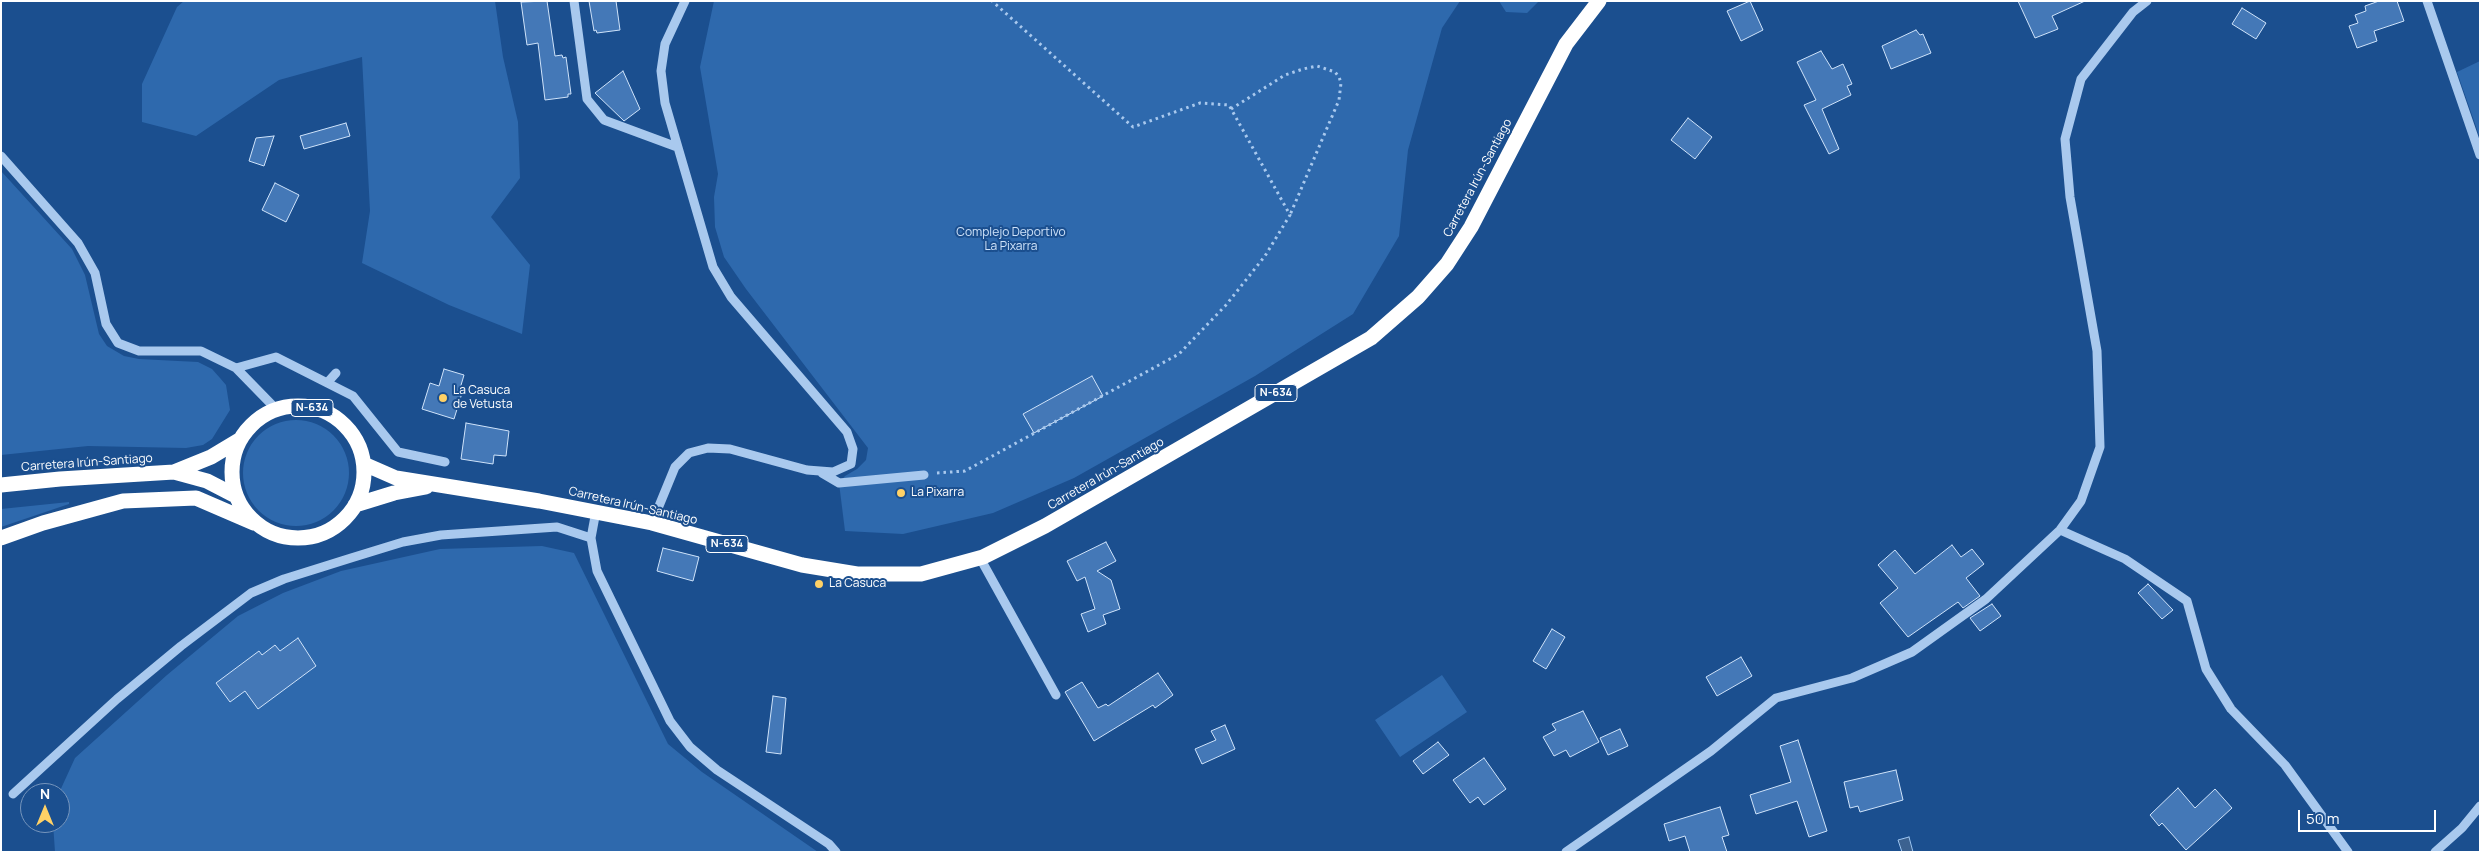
<!DOCTYPE html>
<meta charset="utf-8">
<style>
body{margin:0}
#map{position:relative;width:2481px;height:853px;overflow:hidden;background:#1b4f8f;font-family:Manrope,sans-serif}
canvas{display:block}
.frame{position:absolute;inset:0;border:2px solid #fff;pointer-events:none}
.north{position:absolute;left:20px;top:783px;width:50px;height:50px;box-sizing:border-box;background:#1b4f8f;border:1px solid #7695bc;border-radius:50%;rotate:0deg;font-size:14px;font-weight:700;line-height:20px;text-align:center;color:#fff}
.north::after{content:'';display:block;margin:auto;width:18px;height:22px;background:#ffd166;clip-path:polygon(50% 0,100% 100%,50% 72%,0 100%)}
.scale{position:absolute;left:2298px;top:810px;width:138px;height:22px;box-sizing:border-box;border:2px solid #fff;border-top:0;padding-left:6px;font-size:15px;line-height:18px;white-space:nowrap;color:#fff;-webkit-text-stroke:4px #1b4f8f;paint-order:stroke}
</style>
<div id="map">
<canvas width="2481" height="853"></canvas>
<div class="frame"></div>
<div class="north">N</div>
<div class="scale">50 m</div>
</div>
<script>
const context = document.querySelector('canvas').getContext('2d');
context.lineJoin = 'round';
function fillPath(path, color) { context.fillStyle = color; context.fill(path, 'evenodd'); }
const poly = rows => new Path2D(rows.map(r => 'M' + r).join(''));
function strokePath(path, color, width, dash) { context.strokeStyle = color; context.lineWidth = width; context.lineCap = dash ? 'butt' : 'round'; context.setLineDash(dash || []); context.stroke(path); }
function drawText(font, color, halo, rows, align = 'center') {
  context.font = font + ' Manrope,sans-serif'; context.lineWidth = 4; context.setLineDash([]); context.textBaseline = 'middle'; context.strokeStyle = halo; context.fillStyle = color; for (const [text, x, y, turn = 0] of rows) {
    context.save(); context.translate(x, y); context.rotate((+turn || 0) * Math.PI / 180); context.textAlign = isNaN(turn) ? turn : align; if (halo) context.strokeText(text, 0, 0); context.fillText(text, 0, 0); context.restore();
  }
}
const green = poly([
 [184,1,495,1,503,57,518,122,520,178,491,217,530,265,522,334,449,305,362,263,370,211,362,57,279,80,196,136,142,122,142,84,177,7],
 [714,1,1460,1,1442,28,1408,150,1399,236,1353,314,1255,376,1074,478,993,513,903,534,845,531,839,483,845,476,857,469,866,460,868,448,746,289,724,257,715,227,714,197,718,174,700,67],
 [1499,1,1539,1,1527,13,1506,12],
 [2480,61,2480,138,2457,72],
 [1,171,72,249,85,275,99,334,107,346,124,356,139,359,198,362,212,369,220,378,226,385,230,410,212,439,203,445,186,448,88,446,1,455],
 '243 473a53 53 0 1 1 106 0a53 53 0 1 1-106 0Z',
 [69,502,69,504,1,527,1,509],
 [542,546,574,553,668,744,702,772,818,852,55,852,53,823,60,823,59,793,75,758,167,675,238,616,283,593,341,571,440,549],
 [1442,675,1467,712,1400,757,1375,720]
]);
const water = poly([
 [1909,837,1913,852,1902,852,1898,840,1909,837]
]);
const building = poly([
 [547,1,555,56,562,55,563,58,566,57,571,94,568,94,568,97,545,100,538,43,527,45,521,2,547,1],
 [589,1,616,1,620,30,597,33,596,30,594,31,589,1],
 [1750,1,1763,30,1741,41,1727,11,1750,1],
 [2018,1,2085,1,2052,16,2058,29,2035,38,2018,1],
 [2379,1,2397,1,2404,21,2374,31,2377,41,2357,48,2349,26,2358,23,2355,15,2366,11,2365,6,2379,1],
 [2242,8,2266,23,2256,39,2232,24,2242,8],
 [1916,30,1920,35,1923,34,1931,53,1891,69,1882,46,1916,30],
 [1821,51,1832,69,1843,64,1852,84,1847,86,1851,95,1822,109,1839,149,1829,154,1804,105,1816,100,1797,62,1821,51],
 [623,71,640,109,624,121,595,93,623,71],
 [1688,118,1712,137,1695,159,1671,140,1688,118],
 [346,123,350,136,304,149,300,136,346,123],
 [274,136,264,166,249,161,256,138,274,136],
 [275,183,299,195,286,222,262,210,275,183],
 [444,369,464,375,459,392,462,393,454,419,422,409,430,383,439,386,444,369],
 [1092,376,1103,396,1034,433,1023,414,1092,376],
 [466,423,509,431,506,456,494,455,493,464,461,459,466,423],
 [1106,542,1116,561,1097,571,1111,580,1120,609,1103,615,1106,624,1088,632,1081,614,1095,609,1085,577,1077,581,1067,561,1106,542],
 [1952,545,1961,557,1972,549,1984,564,1966,578,1980,596,1963,608,1958,602,1908,637,1880,603,1898,588,1878,565,1895,550,1915,574,1952,545],
 [663,548,699,557,693,581,657,571,663,548],
 [2148,584,2173,610,2162,619,2138,593,2148,584],
 [1992,604,2001,616,1980,631,1970,618,1992,604],
 [1552,629,1565,637,1546,669,1533,661,1552,629],
 [298,638,316,666,258,709,245,691,230,702,216,683,259,651,262,655,275,645,280,651,298,638],
 [1741,657,1752,676,1717,696,1706,677,1741,657],
 [1158,673,1173,695,1155,708,1153,705,1094,741,1065,692,1082,682,1098,708,1106,704,1108,706,1158,673],
 [773,696,786,698,781,754,766,752,773,696],
 [1583,711,1599,742,1570,757,1566,750,1554,756,1543,737,1556,730,1552,724,1583,711],
 [1225,725,1235,749,1202,764,1195,749,1216,740,1211,731,1225,725],
 [1620,729,1628,746,1608,755,1600,738,1620,729],
 [1798,740,1827,831,1809,837,1797,801,1756,814,1750,795,1791,782,1780,746,1798,740],
 [1438,742,1449,755,1423,774,1413,761,1438,742],
 [1484,758,1506,789,1484,805,1478,797,1470,803,1453,780,1484,758],
 [1896,770,1903,800,1860,812,1858,806,1850,808,1844,782,1896,770],
 [2178,788,2195,808,2215,789,2232,808,2186,850,2162,823,2159,826,2150,815,2178,788],
 [1720,807,1729,835,1722,837,1727,852,1690,852,1685,836,1669,841,1664,824,1720,807]
]);
const path = poly([
 [1231,109,1285,75,1303,69,1317,66,1335,72,1339,77,1341,83,1339,100,1290,215],
 [937,473,965,471,1179,354,1226,305,1265,256,1290,215,1229,105,1200,103,1133,127,992,1]
]);
const minor = poly([
 [574,1,587,99,604,120,677,147],
 [2427,1,2480,155],
 [1,156,78,243,95,273,106,324,118,343,139,351,201,351,236,368,276,409],
 [236,368,276,357,353,396,398,452,445,462],
 [327,383,336,373],
 [822,473,839,483,924,475],
 [596,511,591,538,597,571,670,721,690,747,717,770,829,844,836,852],
 [652,523,675,467,689,453,708,448,730,449,807,470,833,472,851,464,853,449,847,432,731,297,713,267,665,103,661,71,665,44,685,1],
 [2060,530,2125,559,2187,601,2206,669,2231,709,2285,765,2348,852],
 [980,558,1056,695],
 [13,794,117,699,181,646,251,593,284,579,351,558,403,542,441,535,557,527,591,538],
 [1566,852,1711,751,1776,698,1852,678,1912,652,1986,599,2060,530,2081,501,2100,447,2097,351,2070,197,2065,139,2081,79,2133,12,2147,1],
 [2435,852,2462,828,2480,806]
]);
const highway = poly([
 '232 472a66 66 0 1 1 132 0a66 66 0 1 1-132 0Z',
 [364,464,396,478,539,501,652,523,802,565,857,574,921,574,983,557,1045,526,1371,338,1418,297,1447,264,1471,227,1566,44,1599,1],
 [174,472,211,457,241,439],
 [1,485,60,479,174,472,207,481,236,496],
 [355,505,394,493,426,487],
 [1,538,43,523,123,501,196,498,254,523]
]);
const markers = [
 [443,398,5,"#ffd166"],
 [901,493,5,"#ffd166"],
 [819,584,5,"#ffd166"]
];
const shields = [
 [1276,393,42],
 [312,408,42],
 [727,544,42]
];
const shieldNames = [
 ["N-634",1276,393],
 ["N-634",312,408],
 ["N-634",727,544]
];
const streetNames = [
 ["Carretera Irún-Santiago",1478,178,-62],
 ["Carretera Irún-Santiago",87,463,-4],
 ["Carretera Irún-Santiago",1106,474,-30],
 ["Carretera Irún-Santiago",633,506,13]
];
const parkNames = [
 ["Complejo Deportivo",1011,233],
 ["La Pixarra",1011,247]
];
const poiNames = [
 ["La Casuca",453,391],
 ["de Vetusta",453,405],
 ["La Pixarra",911,493],
 ["La Casuca",829,584]
];
fillPath(green, '#2e69ad');
fillPath(water, '#3c6290');
strokePath(water, '#9cc4f0', 1);
fillPath(building, '#4478b7');
strokePath(building, '#cfe3fa', 1);
strokePath(path, '#a9c9ee', 3, [2.5, 4]);
strokePath(minor, '#a9c9ee', 9);
strokePath(highway, '#fff', 15);
for (const [x, y, r, color] of markers) { const dot = new Path2D(); dot.arc(x, y, r, 0, 2 * Math.PI); context.fillStyle = color; context.fill(dot); strokePath(dot, '#1b4f8f', 2); }
for (const [x, y, w] of shields) { const box = new Path2D(); box.roundRect(x - w / 2, y - 8.5, w, 17, 4); context.fillStyle = '#1b4f8f'; context.fill(box); strokePath(box, '#fff', 1); }
drawText('bold 11px', '#fff', null, shieldNames);
drawText('12px', '#fff', '#1b4f8f', streetNames);
drawText('12px', '#cfe3fa', '#1b4f8f', parkNames);
drawText('12px', '#fff', '#1b4f8f', poiNames, 'left');
</script>
